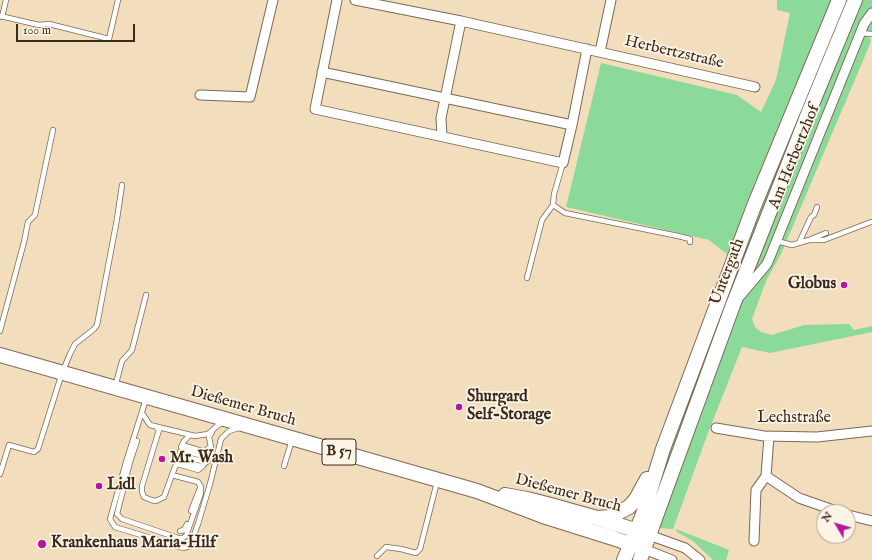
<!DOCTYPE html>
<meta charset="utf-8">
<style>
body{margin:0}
#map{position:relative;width:872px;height:560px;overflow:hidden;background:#f2ddbd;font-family:"IM FELL English",serif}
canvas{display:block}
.north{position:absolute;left:816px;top:504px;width:40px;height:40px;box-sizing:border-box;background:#fcf5e5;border:1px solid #afa495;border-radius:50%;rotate:308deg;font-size:11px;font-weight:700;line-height:16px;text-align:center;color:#3b2a1e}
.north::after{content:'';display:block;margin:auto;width:14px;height:18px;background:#b5179e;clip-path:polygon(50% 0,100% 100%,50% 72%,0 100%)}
.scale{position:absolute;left:16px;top:24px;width:119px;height:18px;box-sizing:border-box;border:2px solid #3b2a1e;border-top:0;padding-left:5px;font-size:12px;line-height:14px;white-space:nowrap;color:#3b2a1e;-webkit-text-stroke:3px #fcf5e5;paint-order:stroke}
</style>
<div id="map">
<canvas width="872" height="560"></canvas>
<div class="north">N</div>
<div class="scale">100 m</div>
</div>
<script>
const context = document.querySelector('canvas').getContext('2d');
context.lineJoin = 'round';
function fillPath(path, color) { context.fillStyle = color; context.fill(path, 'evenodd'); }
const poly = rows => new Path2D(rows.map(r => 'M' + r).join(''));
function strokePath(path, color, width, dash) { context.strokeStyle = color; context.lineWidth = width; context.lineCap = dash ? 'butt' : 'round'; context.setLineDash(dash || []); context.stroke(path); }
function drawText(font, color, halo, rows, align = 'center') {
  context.font = font + ' "IM FELL English",serif'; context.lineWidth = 3.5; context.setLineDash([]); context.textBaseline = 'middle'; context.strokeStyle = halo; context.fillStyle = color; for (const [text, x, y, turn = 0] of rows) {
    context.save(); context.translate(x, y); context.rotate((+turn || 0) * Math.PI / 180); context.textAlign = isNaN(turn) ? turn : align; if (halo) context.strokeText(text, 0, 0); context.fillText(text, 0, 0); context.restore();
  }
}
const green = poly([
 [777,0,872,0,872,31,868,38,871,38,870,44,781,254,766,281,752,319,755,327,761,332,772,335,804,325,849,324,854,330,872,326,872,332,770,353,742,347,708,433,673,529,630,526,728,255,709,240,566,207,601,63,737,95,761,112,776,80,790,13,777,10],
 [676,529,729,550,726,560,713,560,693,541,677,532]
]);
const lane = poly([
 [0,16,39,25,49,24,109,39,118,0],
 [2,17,6,0],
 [860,33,872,34],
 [563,163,554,194,553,205,565,213,678,236,690,239,690,242],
 [811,239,826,233],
 [777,241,792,245,809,240,824,240,871,222],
 [799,243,811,217,814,215,817,207],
 [527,278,542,220,553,205],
 [0,331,24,242,28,222,35,215,53,130],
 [115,387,122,361,132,350,146,295],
 [146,399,126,462,110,519,115,527,183,548,190,546,198,524,210,484,221,439,229,431,239,428],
 [142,413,150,425,195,436,208,434,217,426,224,422],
 [137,441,130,462,117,514,122,519,178,538,183,538,186,536,201,493,201,487,198,482,172,475,164,497,156,501,151,500,144,497,142,492,142,486,159,430,156,427],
 [181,447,184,441,190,435],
 [180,452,185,451,203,456,209,452],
 [178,457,183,456,202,461,208,457],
 [177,462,180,460,200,466,204,464,208,461,210,451,211,447,209,437,212,432],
 [284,466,292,440],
 [175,467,183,447,185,446,202,451,205,451,211,446],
 [0,474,9,445,34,452,38,449,62,373,70,354,75,344,94,329,97,325,117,219,122,185],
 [172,475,175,467,178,464,198,470,203,466],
 [191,511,200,488],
 [180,531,184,530,187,524],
 [377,556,386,547,401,549,416,553,420,549,437,482]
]);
const street = poly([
 [337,0,315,109,563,163,572,125,587,49],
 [355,0,461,21,755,87],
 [600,52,611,0],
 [322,72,572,125],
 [200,95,250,97,273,0],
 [442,136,441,118,461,21],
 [740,296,767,264,772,252,864,24,872,13],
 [716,428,764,436,817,437,872,431],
 [769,436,766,476,799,498,839,512],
 [848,515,872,521],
 [649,535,685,548,700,560],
 [754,541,756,490,766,476],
 [644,549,672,560]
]);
const primary = poly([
 [0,355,477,491,543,516,613,538,644,549],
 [505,495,527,499,547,504,597,518,644,533],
 [597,518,610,517,629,507,636,499,647,479],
 [624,560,642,517,663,449,754,206,839,0],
 [640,560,733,305,810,109,855,0]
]);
const markers = [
 [844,285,4,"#b5179e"],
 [459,407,4,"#b5179e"],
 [162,459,4,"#b5179e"],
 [99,486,4,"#b5179e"],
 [42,544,5,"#b5179e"]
];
const shields = [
 [339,452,34]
];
const shieldNames = [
 ["B 57",339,452]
];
const streetNames = [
 ["Herbertzstraße",674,53,13],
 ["Am Herbertzhof",795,157,-68],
 ["Untergath",728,272,-69],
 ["Dießemer Bruch",243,407,16],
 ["Lechstraße",794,419],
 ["Dießemer Bruch",568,494,15]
];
const poiNames = [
 ["Globus",836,285,"right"],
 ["Shurgard",467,398],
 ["Self-Storage",467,416],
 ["Mr. Wash",170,459],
 ["Lidl",107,486],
 ["Krankenhaus Maria-Hilf",51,544]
];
fillPath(green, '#8cda99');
strokePath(lane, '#7b6956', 6);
strokePath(street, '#7b6956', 11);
strokePath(primary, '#7b6956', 16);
strokePath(lane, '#fff', 4.5);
strokePath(street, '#fff', 9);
strokePath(primary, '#fff', 14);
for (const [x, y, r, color] of markers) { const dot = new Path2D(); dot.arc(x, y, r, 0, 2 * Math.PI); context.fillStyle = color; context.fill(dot); strokePath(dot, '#fcf5e5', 1.5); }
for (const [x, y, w] of shields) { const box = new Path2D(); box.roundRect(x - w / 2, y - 13, w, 26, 3); context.fillStyle = '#fcf5e5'; context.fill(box); strokePath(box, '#3b2a1e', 1); }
drawText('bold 15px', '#3b2a1e', null, shieldNames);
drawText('16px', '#3b2a1e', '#fcf5e5', streetNames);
drawText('bold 16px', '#3b2a1e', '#fcf5e5', poiNames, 'left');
</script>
